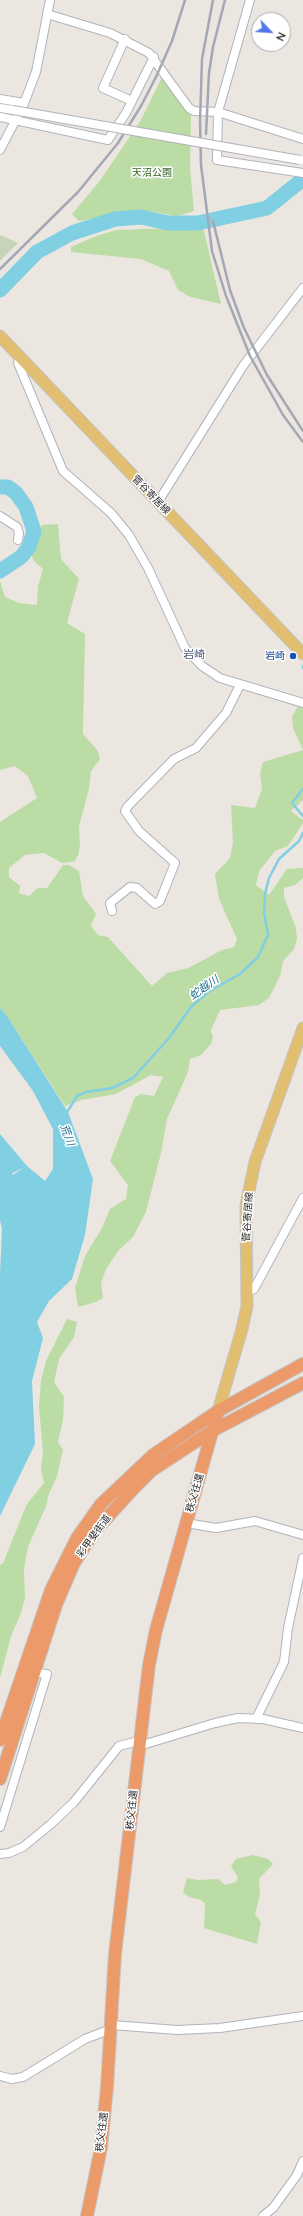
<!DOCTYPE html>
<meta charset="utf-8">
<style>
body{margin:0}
#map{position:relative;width:303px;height:2216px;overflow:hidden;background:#ece6e1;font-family:Quicksand,sans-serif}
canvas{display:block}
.north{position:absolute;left:251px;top:12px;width:40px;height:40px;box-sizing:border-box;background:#fff;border:1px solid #ababab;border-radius:50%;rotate:115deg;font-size:11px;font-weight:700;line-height:16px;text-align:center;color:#2c2c2c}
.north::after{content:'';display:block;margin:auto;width:14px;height:18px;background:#5479e6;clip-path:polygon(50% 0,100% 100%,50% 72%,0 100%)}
</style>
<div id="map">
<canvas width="303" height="2216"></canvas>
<div class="north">N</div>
</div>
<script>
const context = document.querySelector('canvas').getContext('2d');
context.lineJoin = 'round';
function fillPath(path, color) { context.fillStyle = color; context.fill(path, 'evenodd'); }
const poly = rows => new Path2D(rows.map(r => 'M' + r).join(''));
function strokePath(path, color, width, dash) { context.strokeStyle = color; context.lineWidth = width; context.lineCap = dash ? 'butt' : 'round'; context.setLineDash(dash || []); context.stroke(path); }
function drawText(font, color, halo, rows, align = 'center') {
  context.font = font + ' Quicksand,"Noto Sans JP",sans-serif'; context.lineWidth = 3; context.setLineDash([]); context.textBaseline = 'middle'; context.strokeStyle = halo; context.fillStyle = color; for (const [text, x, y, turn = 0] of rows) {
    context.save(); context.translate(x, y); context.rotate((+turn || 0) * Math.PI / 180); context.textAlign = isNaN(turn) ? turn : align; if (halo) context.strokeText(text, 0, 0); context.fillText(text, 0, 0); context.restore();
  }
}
const green = poly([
 [163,75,191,113,190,168,194,211,177,216,140,210,79,221,72,214,99,182,141,120],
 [203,227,221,304,190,297,178,290,169,271,141,259,71,252,71,247,96,236,116,230],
 [58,524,61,559,79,579,67,623,85,634,83,734,98,751,100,759,91,771,89,789,79,826,80,846,78,855,75,861,62,863,44,853,25,855,9,868,9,877,20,886,19,893,29,896,38,888,47,888,63,865,69,865,79,871,83,896,96,914,91,926,98,935,108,937,152,986,167,973,188,968,222,950,234,947,237,939,219,899,215,874,230,858,233,843,231,805,255,808,262,789,260,773,263,762,303,750,293,728,292,717,298,706,303,707,303,800,291,811,303,820,303,823,288,846,275,851,259,871,256,885,269,895,287,869,303,868,303,878,295,885,284,888,284,897,296,928,297,939,294,949,283,961,280,976,269,998,259,1005,220,1010,211,1030,213,1037,211,1044,201,1055,190,1059,188,1072,167,1119,161,1153,146,1212,133,1237,119,1250,106,1269,101,1283,103,1298,96,1302,78,1307,75,1288,85,1256,102,1228,110,1209,126,1199,128,1185,110,1161,135,1097,141,1094,154,1096,163,1077,151,1075,116,1094,81,1100,65,1106,7,1016,0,1008,0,822,37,798,28,776,15,766,0,770,0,581,5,597,19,603,37,605,38,586,43,569,33,560,32,555,42,525],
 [67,1319,77,1322,74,1337,59,1359,54,1382,64,1397,63,1420,58,1442,63,1450,57,1476,48,1496,47,1504,28,1547,24,1569,25,1597,21,1613,11,1636,0,1678,0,1565,3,1563,27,1504,44,1483,41,1469,43,1453,39,1406,41,1381,46,1361],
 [253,1855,268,1859,273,1864,259,1879,260,1895,255,1914,261,1922,257,1944,204,1928,205,1904,201,1900,189,1897,183,1892,187,1878,198,1880,218,1879,225,1885,236,1882,238,1877,231,1866,236,1859]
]);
const cemetery = poly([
 [0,235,18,243,0,261]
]);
const water = poly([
 [0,1008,7,1016,68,1112,93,1179,85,1235,72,1279,49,1301,37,1322,43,1338,32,1381,35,1444,0,1516,0,1274,2,1229,0,1220,0,1184,23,1168,6,1176,0,1182,0,1134,27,1166,45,1181,53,1169,53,1129,33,1091,0,1046]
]);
const stream = poly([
 [303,666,303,668],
 [303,789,292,803,303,816],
 [66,1114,77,1096,86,1092,112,1088,133,1078,169,1038,191,1007,208,992,240,974,258,957,268,935,264,912,265,894,269,878,279,859,299,841,303,833]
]);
const river = poly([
 [0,290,37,252,72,233,115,219,141,217,168,223,198,223,267,208,303,179],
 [0,487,8,487,16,493,26,507,34,531,29,547,21,557,0,571],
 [0,1169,18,1196]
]);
const minor = poly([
 [250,0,218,112,217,160,303,173],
 [47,14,110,33,149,53,189,108,194,111,218,112,303,139],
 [125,39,103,88,132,101],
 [0,99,24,103],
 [0,108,13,110],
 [0,117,108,140,126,113,154,57],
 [0,150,23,106,36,72,50,0],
 [22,360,18,363,63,471,111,513,129,535,148,568,185,648,202,666,220,678,303,703],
 [158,502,243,366,303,288],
 [0,516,17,527,19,533,18,540],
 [112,911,110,903,130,887,137,888,155,904,160,901,175,863,139,831,125,811,128,806,174,759,196,748,226,713,240,685],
 [247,1292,254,1289,303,1198],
 [186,1523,216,1528,255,1521,303,1535],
 [256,1719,284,1662,288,1628,303,1558],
 [139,1746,215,1723,238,1718,263,1719,303,1728],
 [0,1827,47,1674,30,1672],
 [0,1854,9,1853,23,1847,51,1824,74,1802,119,1746,139,1741],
 [112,2025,177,2030,220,2028,303,2016],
 [0,2076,12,2079,23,2077,85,2039,111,2029],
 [263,2216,273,2208,297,2175,303,2161]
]);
const major = poly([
 [0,336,303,654],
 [218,1411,242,1329,247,1306,246,1205,255,1162,303,1028]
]);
const highway = poly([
 [0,1740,51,1590,77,1538,101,1504,153,1455,218,1411,303,1364],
 [0,1779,56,1605,74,1563,95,1531,133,1489,151,1471,212,1431,303,1383],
 [87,2216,101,2148,107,2087,115,1954,149,1665,156,1630,218,1411]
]);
const rail = poly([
 [213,0,202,59,200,122,201,165,212,251,226,296,250,356,283,415,303,442],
 [206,134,209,73,213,47,225,0],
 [213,221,230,290,244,328,267,375,303,431],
 [0,269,78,192,118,143,141,106,156,77,172,41,185,0]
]);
const minorBridge = poly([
 [13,110,300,160]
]);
const markers = [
 [293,656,4,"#1a4fb4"]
];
const parkNames = [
 ["天沼公園",152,173]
];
const streetNames = [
 ["菅谷寄居線",151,495,46],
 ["菅谷寄居線",248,1217,-86],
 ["秩父往還",195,1493,-74],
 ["彩甲斐街道",94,1536,-54],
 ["秩父往還",132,1810,-84],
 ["秩父往還",102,2132,-83]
];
const transitNames = [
 ["岩崎",285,656]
];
const neighbourhoodNames = [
 ["岩崎",194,655]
];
const waterNames = [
 ["蛇越川",204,988,-35],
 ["荒川",67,1135,69]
];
fillPath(green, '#bbdca4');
fillPath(cemetery, '#c8d4ba');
fillPath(water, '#80cfe2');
strokePath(stream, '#80cfe2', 2.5);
strokePath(river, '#80cfe2', 15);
strokePath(minor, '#b1b3bb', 10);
strokePath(major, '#c4c4c4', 13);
strokePath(highway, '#c4c4c4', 14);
strokePath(minor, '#fff', 8);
strokePath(major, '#e2bf70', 11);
strokePath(highway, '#ed9a6b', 12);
strokePath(rail, '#a4a7b4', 2.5);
strokePath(minorBridge, '#b1b3bb', 10, []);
strokePath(minorBridge, '#fff', 8);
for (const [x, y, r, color] of markers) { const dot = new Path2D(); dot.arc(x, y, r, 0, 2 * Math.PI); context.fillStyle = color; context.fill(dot); strokePath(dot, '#fff', 1.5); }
drawText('10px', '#356323', '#fff', parkNames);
drawText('10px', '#2c2c2c', '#fff', streetNames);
drawText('10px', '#164399', '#fff', transitNames, 'right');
drawText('11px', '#515b79', '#fff', neighbourhoodNames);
drawText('italic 11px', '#1d7090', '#fff', waterNames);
</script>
